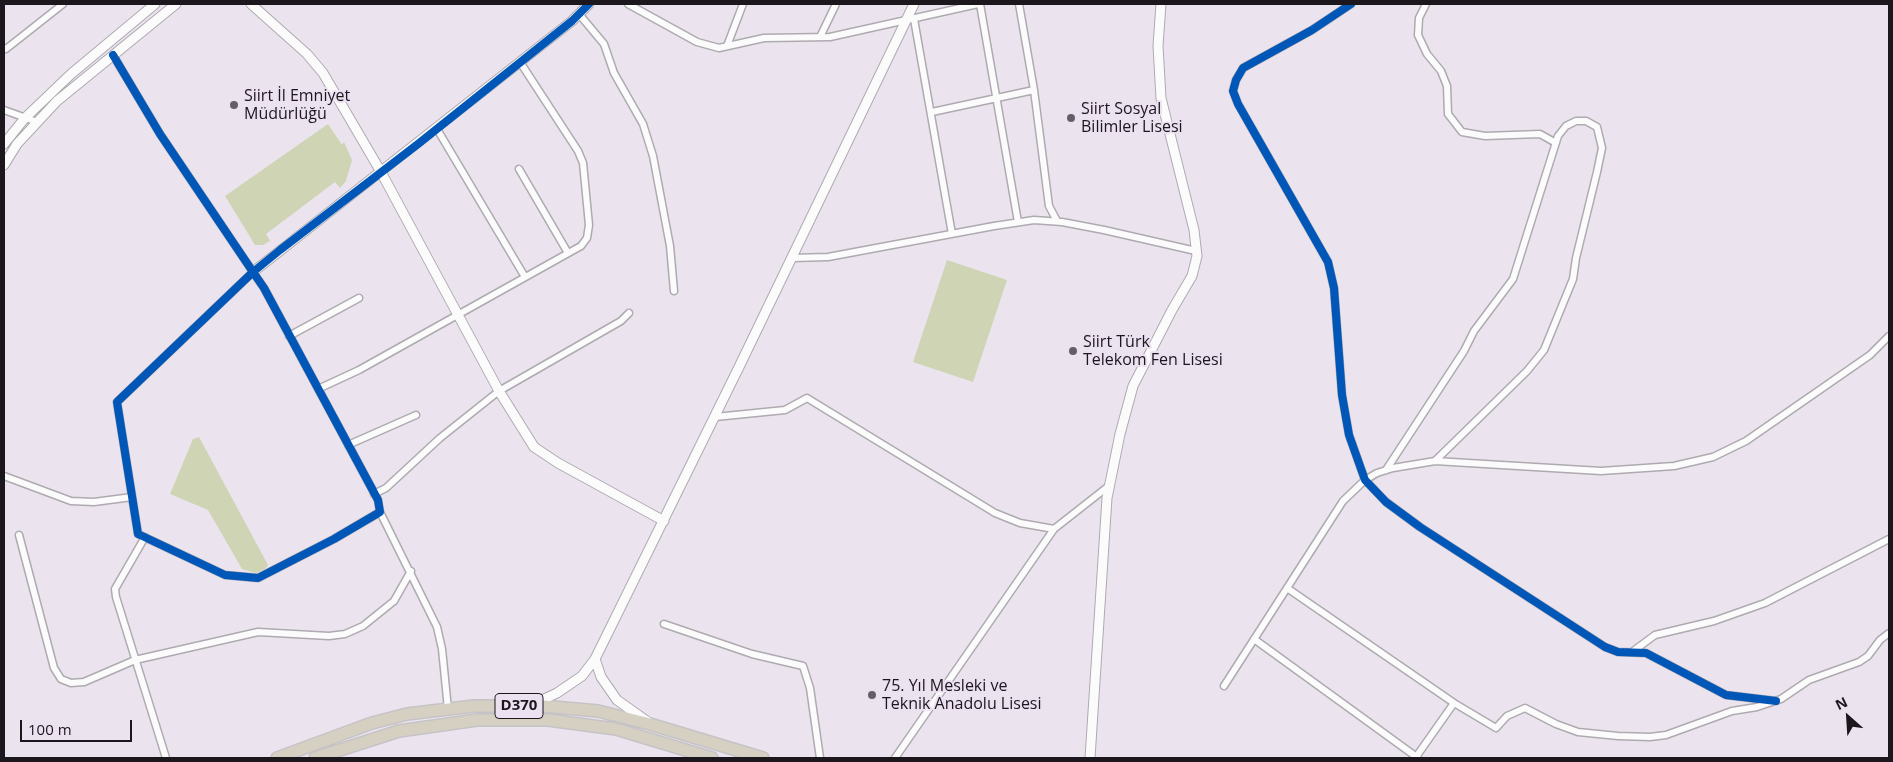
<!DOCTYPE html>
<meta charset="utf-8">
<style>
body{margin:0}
#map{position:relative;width:1893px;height:762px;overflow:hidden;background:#ebe4ee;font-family:"Open Sans",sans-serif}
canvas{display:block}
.frame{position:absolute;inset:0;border:5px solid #1b171c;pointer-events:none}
.north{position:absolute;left:1823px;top:692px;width:50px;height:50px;-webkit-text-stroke:4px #ece1f1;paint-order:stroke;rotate:334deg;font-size:14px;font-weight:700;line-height:20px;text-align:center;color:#1b171c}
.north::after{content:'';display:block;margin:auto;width:18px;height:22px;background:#1b171c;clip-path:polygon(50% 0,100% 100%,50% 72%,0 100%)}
.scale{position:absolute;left:20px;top:720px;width:112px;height:22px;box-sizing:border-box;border:2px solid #1b171c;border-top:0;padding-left:6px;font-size:15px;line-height:18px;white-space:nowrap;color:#1b171c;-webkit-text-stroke:4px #ece1f1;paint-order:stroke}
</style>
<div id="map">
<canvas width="1893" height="762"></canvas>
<div class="frame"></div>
<div class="north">N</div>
<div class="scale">100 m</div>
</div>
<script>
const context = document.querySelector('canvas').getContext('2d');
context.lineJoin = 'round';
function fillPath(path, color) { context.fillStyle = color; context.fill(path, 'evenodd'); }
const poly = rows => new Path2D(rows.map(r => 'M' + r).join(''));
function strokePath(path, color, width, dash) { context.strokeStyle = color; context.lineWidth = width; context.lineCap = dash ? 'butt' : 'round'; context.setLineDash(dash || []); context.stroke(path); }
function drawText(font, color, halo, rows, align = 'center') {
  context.font = font + ' "Open Sans",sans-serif'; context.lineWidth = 4; context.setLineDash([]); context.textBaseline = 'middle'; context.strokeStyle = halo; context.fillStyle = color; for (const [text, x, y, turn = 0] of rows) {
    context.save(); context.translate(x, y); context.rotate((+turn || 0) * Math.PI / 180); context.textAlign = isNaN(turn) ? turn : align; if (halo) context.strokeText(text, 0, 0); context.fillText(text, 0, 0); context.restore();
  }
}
const green = poly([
 [328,124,342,145,344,142,352,160,346,181,340,188,335,182,266,234,270,241,263,245,255,245,225,196],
 [947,260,1007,280,973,382,913,362],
 [199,437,268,565,265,569,256,573,242,569,208,510,170,494,193,439]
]);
const street = poly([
 [628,4,697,42,719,48,764,38,830,37,978,4],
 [980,4,1018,222],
 [1019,4,1034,90,1049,206,1057,221],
 [1351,4,1312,30,1243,68,1236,80,1233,91,1238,104,1328,262,1334,288,1342,395,1349,435,1365,480,1386,502,1420,527,1605,647,1618,652,1646,653,1726,695,1776,701],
 [1426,4,1419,18,1418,35,1427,54,1441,71,1447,86,1448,114,1462,132,1485,136,1540,134,1556,143],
 [579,14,604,44,614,73,643,124,653,156,670,246,674,291],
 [914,19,952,234],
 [820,37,836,4],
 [727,46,743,4],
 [4,48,6,49,63,4],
 [113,55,160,134,253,272,264,288,378,500,380,512,334,539,258,578,225,575,138,534,117,402,253,272],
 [4,110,37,122],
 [932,112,1034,90],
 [437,129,525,277],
 [519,169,568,253],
 [792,258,828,257,994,226,1034,220,1062,222,1104,230,1196,251],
 [289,336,359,298],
 [318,389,359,370,581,246,587,238,589,225,583,163,578,151,520,62],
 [715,417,785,410,807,398,995,513,1020,523,1054,529,1110,485],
 [348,445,416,415],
 [1386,470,1464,351,1474,331,1513,279,1558,136,1566,126,1576,121,1586,121,1597,127,1602,148,1597,172,1576,258,1573,279,1544,350,1527,371,1435,461],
 [4,476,71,501,94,502,132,497],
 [374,494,386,488,440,438,499,391,621,321,629,313],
 [380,512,437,627,442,649,448,709],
 [19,535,54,668,61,679,71,683,84,682,135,660,258,632,329,636,345,634,363,626,394,601,411,571],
 [145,537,115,589,116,597,166,758],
 [1287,588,1454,703,1496,728,1507,716,1525,708,1556,724,1578,732,1618,736,1650,737,1666,735,1732,711,1757,707,1781,699,1809,680,1859,662,1868,656,1880,640,1889,633],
 [664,624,752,654,803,666,810,688,820,758],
 [1254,639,1418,758],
 [1632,652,1655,635,1714,621,1765,603,1889,539],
 [1224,686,1343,501,1365,480,1377,473,1393,468,1435,461,1601,471,1674,466,1713,457,1746,441,1870,355,1889,336],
 [1416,757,1454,703],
 [895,758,1054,529]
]);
const secondary = poly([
 [251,4,307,54,323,73,381,172,499,391,534,447,558,463,664,521],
 [4,144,25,118,71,74,155,4],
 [4,165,17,144,57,101,176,4],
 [253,272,572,21,589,4],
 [595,659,739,367,914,4],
 [531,705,557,693,582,676,595,659,601,677,617,700,648,722],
 [1090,758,1107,498,1120,434,1133,386,1172,310,1192,276,1197,256,1194,230,1161,98,1158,46,1161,4]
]);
const highway = poly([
 [277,758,372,723,407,714,474,706,543,706,598,711,650,724,763,758],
 [315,758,399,731,477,720,548,720,616,729,712,758]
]);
const cycleway = poly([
 [1351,4,1312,30,1243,68,1236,80,1233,91,1238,104,1328,262,1334,288,1342,395,1349,435,1365,480,1386,502,1420,527,1605,647,1618,652,1646,653,1726,695,1776,701],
 [113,55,160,134,253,272,264,288,378,500,380,512,334,539,258,578,225,575,138,534,117,402,253,272,280,250,418,144,572,21,589,4]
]);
const markers = [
 [234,105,5,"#645f66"],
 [1071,118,5,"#645f66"],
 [1073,351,5,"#645f66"],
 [872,695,5,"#645f66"]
];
const shields = [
 [519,706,48]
];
const shieldNames = [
 ["D370",519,706]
];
const poiNames = [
 ["Siirt İl Emniyet",244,96],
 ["Müdürlüğü",244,114],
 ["Siirt Sosyal",1081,109],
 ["Bilimler Lisesi",1081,127],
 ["Siirt Türk",1083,342],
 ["Telekom Fen Lisesi",1083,360],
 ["75. Yıl Mesleki ve",882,686],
 ["Teknik Anadolu Lisesi",882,704]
];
fillPath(green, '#ced4b4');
strokePath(street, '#aeaab0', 9);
strokePath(secondary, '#aeaab0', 11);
strokePath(highway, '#c6c3c7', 14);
strokePath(street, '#fcfbfc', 6);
strokePath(secondary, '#fcfbfc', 9);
strokePath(highway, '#d6d0c3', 11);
strokePath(cycleway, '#0057b8', 8);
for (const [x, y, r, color] of markers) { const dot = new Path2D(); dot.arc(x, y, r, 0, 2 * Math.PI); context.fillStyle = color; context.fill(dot); strokePath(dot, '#ece1f1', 2); }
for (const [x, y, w] of shields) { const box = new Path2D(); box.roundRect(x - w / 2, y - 12.5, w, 25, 4); context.fillStyle = '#ece1f1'; context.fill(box); strokePath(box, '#1b171c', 1); }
drawText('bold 15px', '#1b171c', null, shieldNames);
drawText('16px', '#1b171c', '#ece1f1', poiNames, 'left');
</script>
